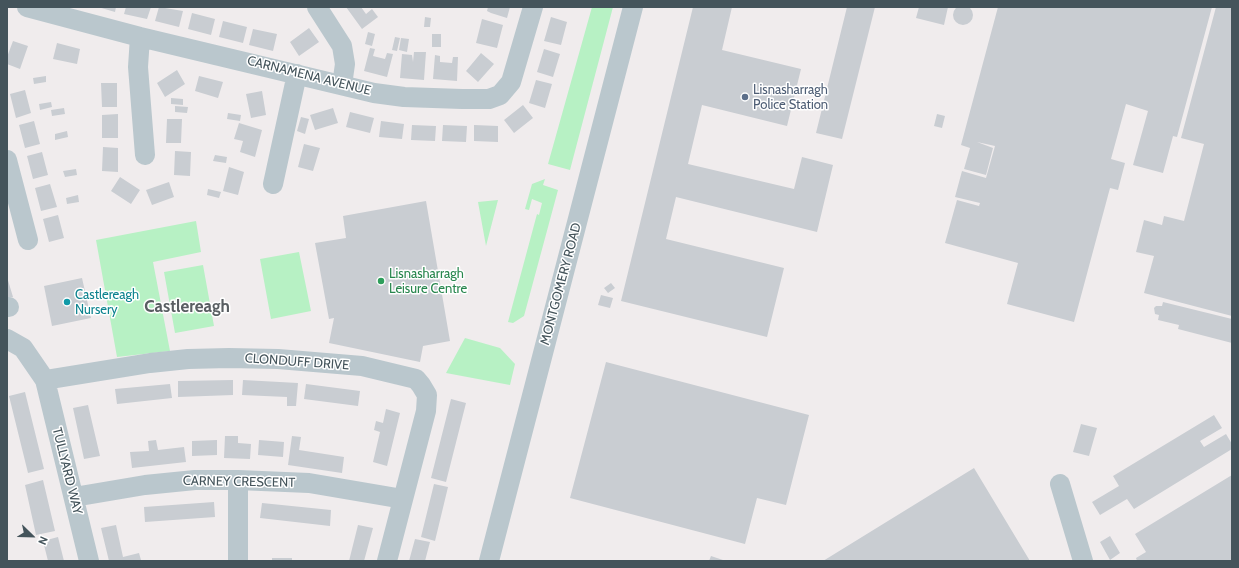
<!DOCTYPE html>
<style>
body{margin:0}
#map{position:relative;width:1239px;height:568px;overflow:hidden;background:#f0eced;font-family:Cabin,sans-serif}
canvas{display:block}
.frame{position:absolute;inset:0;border:8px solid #44545b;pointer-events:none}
.north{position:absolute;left:12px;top:516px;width:40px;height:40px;-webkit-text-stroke:3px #fff;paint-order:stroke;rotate:113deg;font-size:11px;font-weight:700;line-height:16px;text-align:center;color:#44545b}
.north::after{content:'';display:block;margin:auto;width:14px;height:18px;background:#44545b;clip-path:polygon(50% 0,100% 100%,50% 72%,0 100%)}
</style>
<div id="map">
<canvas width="1239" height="568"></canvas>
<div class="frame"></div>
<div class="north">N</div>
</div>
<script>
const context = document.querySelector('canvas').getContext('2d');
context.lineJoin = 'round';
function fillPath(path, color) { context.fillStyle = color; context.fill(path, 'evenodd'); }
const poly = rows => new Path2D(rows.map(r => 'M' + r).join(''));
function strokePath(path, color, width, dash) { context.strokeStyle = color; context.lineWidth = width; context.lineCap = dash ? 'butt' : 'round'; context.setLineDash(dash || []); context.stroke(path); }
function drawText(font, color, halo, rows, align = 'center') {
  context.font = font + ' Cabin,sans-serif'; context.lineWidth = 3; context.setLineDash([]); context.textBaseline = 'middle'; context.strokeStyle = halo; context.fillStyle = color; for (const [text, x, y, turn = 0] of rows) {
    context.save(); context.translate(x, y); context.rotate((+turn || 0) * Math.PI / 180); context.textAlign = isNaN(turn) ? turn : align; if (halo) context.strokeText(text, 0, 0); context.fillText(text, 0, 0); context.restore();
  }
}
const green = poly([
 [592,7,613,7,570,170,548,164],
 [545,179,543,185,558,190,524,316,513,323,508,322,537,214,539,215,542,203,532,199,529,210,525,209,532,184],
 [498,200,486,246,478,202],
 [196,221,201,252,153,262,170,351,117,357,96,240],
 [299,252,311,311,271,319,260,259],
 [203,265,214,326,175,333,164,272],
 [465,338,500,348,515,364,510,385,446,373]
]);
const building = poly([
 '953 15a10 10 0 1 1 20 0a10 10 0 1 1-20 0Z',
 [98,7,116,7,115,12],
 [126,7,151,7,147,19,124,14],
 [159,7,183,11,179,27,155,21],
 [346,7,361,7,366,14,372,9,378,17,362,29],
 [488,7,510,7,507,18,491,13,487,11],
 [693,7,732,7,722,50,801,69,787,126,702,105,688,164,794,189,802,157,833,165,817,232,676,197,666,239,784,268,767,337,621,301],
 [847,7,875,7,842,139,816,133],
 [919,7,948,7,944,25,916,18],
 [998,7,1212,7,1177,137,1173,136,1163,173,1133,165,1148,111,1126,104,1111,159,1125,163,1118,190,1110,188,1074,322,1007,304,1018,263,945,243,957,200,979,206,980,203,955,197,962,171,986,178,995,146,977,142,993,148,986,175,964,169,970,148,961,145],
 [1216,7,1232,7,1232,316,1144,293,1154,256,1136,252,1144,220,1162,225,1164,216,1184,221,1204,144,1181,138],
 [192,13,215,19,211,35,188,29],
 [425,17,431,18,430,27,424,27],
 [551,17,567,22,561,45,544,41],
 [482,19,503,25,497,48,476,43],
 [223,21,247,27,243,43,219,37],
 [309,28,319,42,299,56,290,42],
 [253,29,277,34,273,51,249,45],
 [368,32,375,34,372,46,365,44],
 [432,34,441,34,441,47,432,47],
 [395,37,400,38,397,51,392,50],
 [401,38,409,39,407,52,399,50],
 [13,41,28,46,20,69,7,64,7,57],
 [57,43,80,49,77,64,53,59],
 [370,48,375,49,373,56,385,59,387,53,393,54,387,77,364,71],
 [544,49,560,54,553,77,537,72],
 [414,52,426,52,424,80,400,78,402,54,412,55,413,62],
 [481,53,494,64,478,82,466,71],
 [435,55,440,56,440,62,452,63,453,57,458,57,457,81,433,79],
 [177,70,185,84,165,97,157,83],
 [46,76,46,82,34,84,33,78],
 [199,76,223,82,218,98,195,91],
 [536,80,552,84,545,108,529,103],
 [101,83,117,83,117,107,102,107],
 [25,90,31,113,16,118,10,94],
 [262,91,266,115,251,118,246,94],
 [171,98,183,99,183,105,171,104],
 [51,102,52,107,40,110,39,104],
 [523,105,533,118,514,133,504,120],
 [175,106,188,107,187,113,175,112],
 [64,108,65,114,52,116,51,110],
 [333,108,338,123,315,130,310,115],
 [350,112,374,118,370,133,346,127],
 [228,113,241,115,240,121,227,119],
 [118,114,118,138,102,138,102,115],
 [937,114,945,116,942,128,934,126],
 [301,117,309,119,305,134,297,131],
 [167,119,182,119,181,143,166,143],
 [34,121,40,144,25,148,19,125],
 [381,121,404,124,402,139,379,137],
 [239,123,262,130,255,157,240,152,243,141,234,139],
 [412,125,436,126,435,141,411,140],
 [443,125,467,126,466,142,442,141],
 [474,125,498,126,498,142,474,141],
 [67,131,68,137,55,140,55,134],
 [304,144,320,148,313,171,298,167],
 [103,147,118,148,118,172,102,171],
 [175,151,191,152,190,176,174,175],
 [42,152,48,175,33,179,27,156],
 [215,155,227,157,226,163,213,161],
 [229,167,244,172,238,195,223,191],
 [76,169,77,175,65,177,63,171],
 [120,177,140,190,131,204,111,191],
 [169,182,174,197,152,205,146,190],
 [50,184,57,207,41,211,35,188],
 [208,189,221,192,219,198,207,195],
 [78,195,79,202,67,204,66,198],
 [426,201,450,341,423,346,420,362,329,343,334,318,329,319,315,243,346,238,343,216],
 [58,215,64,238,49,242,43,219],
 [7,277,13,297,7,298],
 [82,278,91,318,52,326,44,286],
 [611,283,615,288,608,293,604,288],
 [601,295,613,298,610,308,598,305],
 [1163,302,1232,319,1232,343,1178,329,1179,325,1158,320,1159,315,1155,314,1154,308,1156,306,1162,306],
 [606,362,809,415,786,505,757,498,745,544,570,498],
 [233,380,233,395,178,397,178,381],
 [243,380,298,383,296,406,287,406,287,397,242,395],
 [170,384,172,398,117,404,115,389],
 [306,384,360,391,358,406,304,399],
 [25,392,44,469,28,473,9,396],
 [451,399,466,403,446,482,431,478],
 [88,405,100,456,84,459,73,408],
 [386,409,400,413,387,466,373,462,380,432,374,430,376,421,383,423],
 [1214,415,1222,428,1200,441,1204,447,1226,434,1232,444,1232,449,1134,509,1127,499,1100,515,1092,502,1119,486,1113,476],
 [1081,424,1097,428,1089,456,1073,452],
 [225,436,238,436,238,443,251,444,250,459,224,458],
 [292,436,301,437,299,450,344,457,342,473,288,465],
 [156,440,158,450,184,447,186,462,132,468,130,452,149,451,148,441],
 [217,440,217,455,192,456,192,441],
 [259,440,284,442,283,457,258,455],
 [974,468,1030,561,823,561],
 [1232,475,1232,561,1137,561,1136,558,1146,552,1135,534],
 [43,480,55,531,36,535,25,485],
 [434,484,448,487,435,541,421,537],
 [214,502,215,517,145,522,144,507],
 [262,503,331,510,330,526,260,518],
 [116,525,123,557,139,553,141,560,109,561,101,528],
 [358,525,373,528,364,561,349,561],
 [1110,536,1120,553,1110,560,1100,542],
 [58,537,64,561,48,561,43,541],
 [415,539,430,542,425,561,409,561],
 [711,556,726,561,709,561],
 [272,558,292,558,292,561,272,561]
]);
const minor = poly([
 [27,7,140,37,374,93,404,97,462,99,489,99,500,95,511,82,533,7],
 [317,7,342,46,345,64,342,85],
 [140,37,138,67,145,155],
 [7,160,28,240],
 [273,184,297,74],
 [7,307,9,307],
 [7,339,23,348,45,380,89,561],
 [45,380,150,363,188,359,229,358,278,359,362,366,416,379,421,385,427,395,426,411,387,561],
 [1060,484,1083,561],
 [74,497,145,485,195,480,238,480,309,483,403,499],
 [238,561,238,480],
 [489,561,633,7]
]);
const markers = [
 [745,97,4,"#5c6f8a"],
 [381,281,4,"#2e9e5b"],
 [67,302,4,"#0f9aa8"]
];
const streetNames = [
 ["CARNAMENA AVENUE",309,76,14],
 ["MONTGOMERY ROAD",561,284,-75],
 ["CLONDUFF DRIVE",297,362,4],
 ["TULLYARD WAY",67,471,76],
 ["CARNEY CRESCENT",239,482,1]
];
const serviceNames = [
 ["Lisnasharragh",753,90],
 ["Police Station",753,105]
];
const leisureNames = [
 ["Lisnasharragh",389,274],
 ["Leisure Centre",389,289]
];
const cultureNames = [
 ["Castlereagh",75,295],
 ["Nursery",75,310]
];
const districtNames = [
 ["Castlereagh",187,307]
];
fillPath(green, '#b7f1c4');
fillPath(building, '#c9cdd2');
strokePath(minor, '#bac7cd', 20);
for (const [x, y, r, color] of markers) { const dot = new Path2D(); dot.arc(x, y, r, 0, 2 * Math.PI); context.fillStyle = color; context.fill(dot); strokePath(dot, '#fff', 1.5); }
drawText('13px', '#44545b', '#fff', streetNames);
drawText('13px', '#4e5e75', '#fff', serviceNames, 'left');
drawText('13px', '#27864d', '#fff', leisureNames, 'left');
drawText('13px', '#0d838f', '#fff', cultureNames, 'left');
drawText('bold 17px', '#595e62', '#fff', districtNames);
</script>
